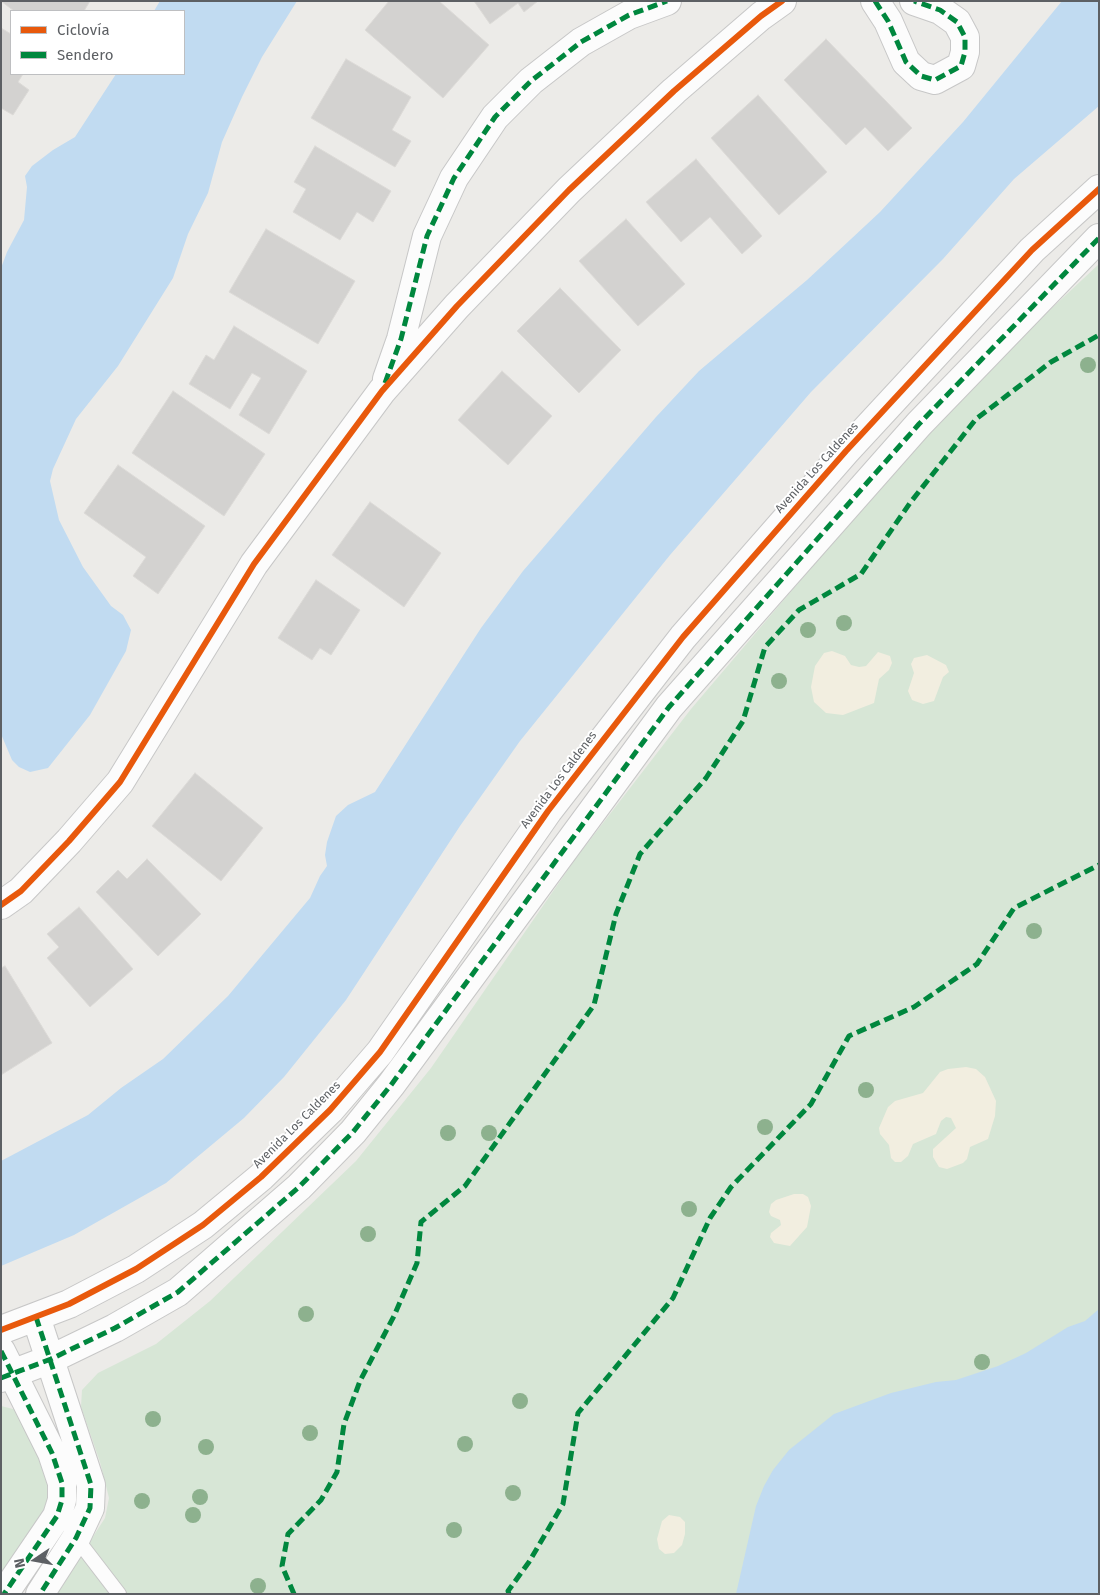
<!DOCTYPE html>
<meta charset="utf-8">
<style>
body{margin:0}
#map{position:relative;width:1100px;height:1595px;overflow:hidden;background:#ecebe8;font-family:"Fira Sans",sans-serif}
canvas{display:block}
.frame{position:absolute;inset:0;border:2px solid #5d6064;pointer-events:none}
.legend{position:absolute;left:10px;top:10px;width:175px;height:65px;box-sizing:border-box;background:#fff;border:1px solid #bebfc1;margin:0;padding:6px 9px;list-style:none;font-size:15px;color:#5d6064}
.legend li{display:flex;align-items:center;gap:10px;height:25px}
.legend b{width:25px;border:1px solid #bebfc1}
.north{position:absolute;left:10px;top:1535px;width:50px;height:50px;-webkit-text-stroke:4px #fff;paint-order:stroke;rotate:258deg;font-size:14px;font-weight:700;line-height:20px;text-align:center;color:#5d6064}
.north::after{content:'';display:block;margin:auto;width:18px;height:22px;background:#5d6064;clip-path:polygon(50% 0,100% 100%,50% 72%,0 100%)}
</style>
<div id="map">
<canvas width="1100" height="1595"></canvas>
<div class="frame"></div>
<ul class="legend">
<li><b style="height:6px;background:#e8590c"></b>Ciclovía</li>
<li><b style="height:6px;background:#00873e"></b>Sendero</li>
</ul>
<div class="north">N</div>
</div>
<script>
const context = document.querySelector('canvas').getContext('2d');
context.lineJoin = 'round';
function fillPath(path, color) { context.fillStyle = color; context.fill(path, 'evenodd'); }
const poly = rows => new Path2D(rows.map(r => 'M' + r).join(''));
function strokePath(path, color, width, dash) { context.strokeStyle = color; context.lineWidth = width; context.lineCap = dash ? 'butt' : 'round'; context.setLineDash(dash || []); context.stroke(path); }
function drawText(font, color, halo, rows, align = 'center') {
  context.font = font + ' "Fira Sans",sans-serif'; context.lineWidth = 4; context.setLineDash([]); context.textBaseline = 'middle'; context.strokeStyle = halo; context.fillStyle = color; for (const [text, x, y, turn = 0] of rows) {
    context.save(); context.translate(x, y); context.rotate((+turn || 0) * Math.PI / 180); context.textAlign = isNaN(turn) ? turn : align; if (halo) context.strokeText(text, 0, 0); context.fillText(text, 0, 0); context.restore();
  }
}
const green = poly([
 [1099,264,1099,1594,56,1594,105,1518,109,1498,100,1462,81,1407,82,1390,98,1373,156,1344,210,1301,356,1161,431,1068,576,858,691,709,850,522,942,420,1037,322],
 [1,1406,17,1410,35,1430,50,1492,45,1511,1,1575]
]);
const sand = poly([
 [832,651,845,656,851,665,859,667,866,666,878,652,890,656,892,663,889,670,879,679,874,703,843,715,826,713,814,702,811,687,815,666,824,653],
 [927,655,946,665,949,672,943,677,934,701,923,704,912,700,908,691,914,673,911,664,914,658],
 [966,1067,976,1069,985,1077,996,1101,995,1116,988,1139,970,1147,967,1159,963,1163,947,1169,939,1167,933,1157,933,1149,956,1128,951,1118,946,1117,941,1121,936,1134,913,1144,908,1156,901,1162,895,1162,891,1158,889,1145,880,1134,879,1128,888,1107,895,1101,923,1093,940,1072,948,1069],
 [794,1194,803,1194,808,1197,811,1206,807,1227,790,1246,774,1243,770,1237,771,1233,781,1225,780,1220,771,1216,769,1212,771,1204,776,1200],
 [669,1515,680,1517,685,1522,685,1534,682,1545,674,1553,665,1554,659,1549,657,1539,662,1521]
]);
const water = poly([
 [160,1,297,1,262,57,242,97,222,142,208,193,188,234,173,278,118,366,76,419,53,469,50,481,59,520,83,567,111,606,123,615,131,630,126,651,90,715,48,768,30,772,19,767,12,760,1,734,1,268,7,252,24,220,27,187,25,176,32,166,53,150,75,137,116,74,184,74,184,11,154,11],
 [1062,1,1099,1,1099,106,1014,179,943,259,811,392,670,555,520,741,460,826,346,1000,284,1077,244,1118,166,1183,74,1235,1,1266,1,1161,88,1115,121,1088,163,1059,228,996,310,898,320,876,327,866,325,855,327,842,336,816,348,805,375,792,481,628,523,571,656,417,699,371,807,280,880,212,963,122],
 [1099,1309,1099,1594,736,1594,756,1506,764,1486,773,1470,789,1450,834,1414,891,1393,936,1382,956,1380,998,1366,1026,1353,1068,1327,1085,1321]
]);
const building = poly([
 [1,1,90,1,84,11,14,11,1,1],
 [389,1,439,1,489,45,443,98,365,30,389,1],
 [474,1,538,1,524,12,518,3,490,24,474,1],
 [1,28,11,34,11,74,23,74,18,82,29,90,13,115,1,108,1,28],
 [826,39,912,128,888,151,865,127,846,145,784,80,826,39],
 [346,59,411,97,392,130,411,141,395,167,311,118,346,59],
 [758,95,827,172,779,215,711,138,758,95],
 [315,146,391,191,373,222,357,212,340,240,293,212,306,189,294,182,315,146],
 [696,159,762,236,742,254,710,217,681,242,646,202,696,159],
 [626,219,685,284,638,326,579,261,626,219],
 [266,229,355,281,318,344,229,292,266,229],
 [560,288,621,350,579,393,517,331,560,288],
 [234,326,307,371,269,434,239,415,261,378,252,373,230,409,189,384,206,355,214,360,234,326],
 [502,371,552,416,508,465,458,420,502,371],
 [173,391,265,454,224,516,132,453,173,391],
 [118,465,205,526,158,594,133,576,146,557,84,513,118,465],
 [370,502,441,553,404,607,332,555,370,502],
 [316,580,360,610,331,655,320,648,312,660,278,638,316,580],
 [195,773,263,828,221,881,152,826,195,773],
 [147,859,201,914,158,956,96,892,118,870,127,879,147,859],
 [79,907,133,969,90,1007,47,958,59,947,47,934,79,907],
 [5,966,52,1043,1,1075,1,968,5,966]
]);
const service = poly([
 [76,1538,119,1594]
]);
const minor = poly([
 [875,1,888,21,906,62,921,76,935,80,961,66,965,52,965,37,957,22,940,10,914,1],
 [387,379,401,339,427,236,454,178,495,117,531,81,581,42,629,15,667,1],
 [1,905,21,891,69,841,120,782,254,564,382,391,457,306,569,190,674,91,761,16,782,1],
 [36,1317,91,1485,90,1508,76,1538,40,1594],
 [1,1330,69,1304,136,1269,203,1225,261,1177,330,1110,380,1052,548,811,683,637,846,451,1032,250,1099,189],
 [1,1351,52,1453,62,1483,62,1500,57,1516,4,1594],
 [1,1378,51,1359,115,1328,178,1292,299,1187,353,1132,391,1085,669,707,919,424,1099,238]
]);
const quiet = poly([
 [875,1,888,21,906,62,921,76,935,80,961,66,965,52,965,37,957,22,940,10,914,1],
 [385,383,401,339,427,236,454,178,495,117,531,81,581,42,629,15,667,1],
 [36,1317,91,1485,90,1508,76,1538,40,1594],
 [1,1351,52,1453,62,1483,62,1500,57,1516,4,1594],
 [1,1378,51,1359,115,1328,178,1292,299,1187,353,1132,391,1085,669,707,919,424,1099,238],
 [294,1594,282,1566,288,1534,321,1500,337,1472,344,1424,360,1381,394,1316,417,1263,421,1222,465,1186,594,1005,616,914,640,854,706,778,743,721,765,647,799,610,861,574,910,503,976,419,1051,362,1099,335],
 [509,1594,508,1591,529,1562,563,1504,578,1413,673,1298,710,1218,731,1187,811,1104,849,1036,914,1007,977,964,1014,908,1099,865]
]);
const cycleway = poly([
 [1,905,21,891,69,841,120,782,254,564,382,391,457,306,569,190,674,91,761,16,782,1],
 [1,1330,69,1304,136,1269,203,1225,261,1177,330,1110,380,1052,548,811,683,637,846,451,1032,250,1099,189]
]);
const trees = [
 [1088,365],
 [844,623],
 [808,630],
 [779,681],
 [1034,931],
 [866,1090],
 [765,1127],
 [448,1133],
 [489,1133],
 [689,1209],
 [368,1234],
 [306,1314],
 [982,1362],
 [520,1401],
 [153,1419],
 [310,1433],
 [465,1444],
 [206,1447],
 [513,1493],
 [200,1497],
 [142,1501],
 [193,1515],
 [454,1530],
 [258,1586]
];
const streetNames = [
 ["Avenida Los Caldenes",817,468,-48],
 ["Avenida Los Caldenes",559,780,-53],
 ["Avenida Los Caldenes",297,1125,-45]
];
fillPath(green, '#d7e6d6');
fillPath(sand, '#f2eee0');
fillPath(water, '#c1dbf1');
fillPath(building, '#d3d2d0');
strokePath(building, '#dcdad7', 1);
strokePath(service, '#c7c7c7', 16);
strokePath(minor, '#c7c7c7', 30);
strokePath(service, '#fcfcfc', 14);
strokePath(minor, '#fcfcfc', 28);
strokePath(quiet, '#00873e', 5, [10, 5]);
strokePath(cycleway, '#e8590c', 6);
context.fillStyle = '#8db18e';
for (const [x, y] of trees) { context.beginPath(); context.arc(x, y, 8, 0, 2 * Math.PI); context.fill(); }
drawText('12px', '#5d6064', '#fff', streetNames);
</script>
